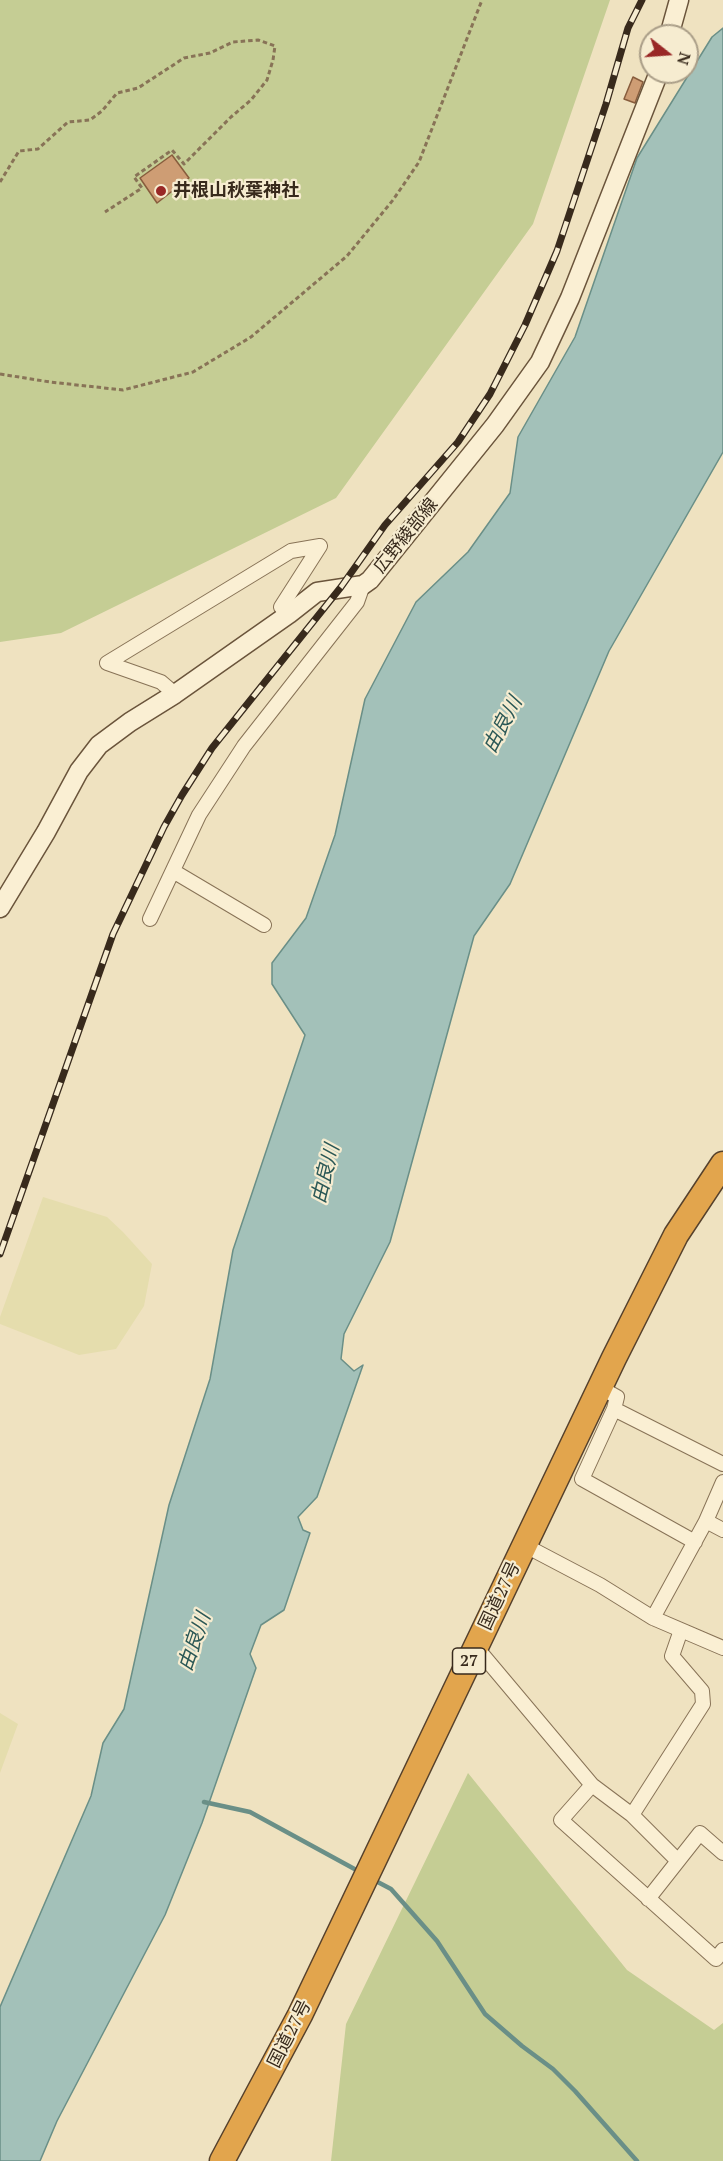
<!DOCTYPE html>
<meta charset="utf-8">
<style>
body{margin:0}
#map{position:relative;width:723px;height:2161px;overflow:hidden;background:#efe2c0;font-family:"PT Serif",serif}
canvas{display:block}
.north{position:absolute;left:639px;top:24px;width:60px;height:60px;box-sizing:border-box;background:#f6ecd0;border:2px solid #aa9e88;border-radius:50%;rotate:107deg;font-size:16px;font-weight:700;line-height:24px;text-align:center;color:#382a1c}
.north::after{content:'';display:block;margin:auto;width:21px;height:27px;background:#992826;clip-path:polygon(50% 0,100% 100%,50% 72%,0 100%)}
</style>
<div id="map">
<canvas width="723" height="2161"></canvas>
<div class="north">N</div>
</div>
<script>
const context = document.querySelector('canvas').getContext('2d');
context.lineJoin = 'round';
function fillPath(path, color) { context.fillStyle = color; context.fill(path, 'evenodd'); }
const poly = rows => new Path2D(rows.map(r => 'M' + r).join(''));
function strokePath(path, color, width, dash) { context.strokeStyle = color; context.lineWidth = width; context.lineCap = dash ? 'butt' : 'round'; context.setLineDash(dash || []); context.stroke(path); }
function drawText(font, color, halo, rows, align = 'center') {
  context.font = font + ' "PT Serif","Noto Sans JP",serif'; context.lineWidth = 4.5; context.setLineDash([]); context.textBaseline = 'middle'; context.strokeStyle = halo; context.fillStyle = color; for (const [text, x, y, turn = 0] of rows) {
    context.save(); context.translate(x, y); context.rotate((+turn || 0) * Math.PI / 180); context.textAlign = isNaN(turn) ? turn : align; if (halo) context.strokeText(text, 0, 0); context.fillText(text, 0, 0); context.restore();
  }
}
const farmland = poly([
 [43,1197,107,1217,123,1232,152,1264,144,1306,116,1349,79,1355,0,1324,0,1317],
 [0,1713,18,1724,0,1773]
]);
const green = poly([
 [0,0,610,0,533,224,336,498,61,633,0,642],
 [468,1773,627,1970,714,2030,723,2023,723,2161,331,2161,346,2024]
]);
const water = poly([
 [723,28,723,452,609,651,510,884,474,936,390,1242,344,1334,341,1359,354,1371,363,1365,317,1497,298,1517,303,1530,310,1533,284,1610,261,1625,250,1654,256,1668,202,1823,165,1915,57,2121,40,2161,0,2161,0,2007,91,1796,103,1743,124,1709,169,1505,210,1379,233,1250,305,1035,272,984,272,963,306,918,335,835,365,699,416,602,468,552,510,493,518,437,575,337,637,158,712,37,723,28]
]);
const stream = poly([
 [204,1802,250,1812,360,1872],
 [372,1879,391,1889,437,1941,485,2014,522,2046,553,2069,575,2091,637,2161]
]);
const building = poly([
 [633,77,643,82,635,103,624,99,633,77],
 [172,155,189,178,157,203,140,178,172,155]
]);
const path = poly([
 [0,182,19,151,38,149,68,122,90,120,102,111,117,93,138,88,184,58,210,53,233,42,258,40,275,46,273,60,267,80,251,100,231,117,184,164,172,150,134,177,142,188,105,212],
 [0,374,50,382,123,390,193,372,251,337,347,256,393,200,419,162,482,0]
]);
const street = poly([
 [175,694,161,682,107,663,291,551,320,546,281,607,289,614],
 [173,871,264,925],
 [150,919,199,815,244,746,357,602,363,585],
 [601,1388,617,1397,614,1409,723,1464],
 [614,1409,582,1479,695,1542],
 [723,1482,706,1521,723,1530],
 [524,1545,600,1585,653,1618,723,1648],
 [653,1618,706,1521],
 [476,1647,592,1785,632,1815,677,1860],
 [592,1785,561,1820,716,1959,723,1950],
 [632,1815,703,1704,702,1691,672,1656,681,1630],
 [648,1899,700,1833,723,1853]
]);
const secondary = poly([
 [669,36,679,0],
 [0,908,46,832,79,771,99,745,130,722,175,694,289,614,317,592,363,585,370,580,495,425,540,362,570,298,659,72]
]);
const highway = poly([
 [222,2161,300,2015,614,1358,676,1235,723,1164]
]);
const rail = poly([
 [0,1254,113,934,164,827,182,795,212,748,341,587,385,525,458,442,490,394,525,325,557,251,606,104,628,28,642,0]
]);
const markers = [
 [161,191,6,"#992826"]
];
const shields = [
 [469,1661,33]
];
const shieldNames = [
 ["27",469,1661]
];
const poiNames = [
 ["井根山秋葉神社",173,191]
];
const streetNames = [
 ["広野綾部線",406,536,-51],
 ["国道27号",500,1596,-65],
 ["国道27号",290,2034,-63]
];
const waterNames = [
 ["由良川",503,725,-62],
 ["由良川",326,1174,-76],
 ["由良川",195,1642,-71]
];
fillPath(farmland, '#e5ddad');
fillPath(green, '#c5cd94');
fillPath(water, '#a3c1b9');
strokePath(water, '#6a8f87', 1.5);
strokePath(stream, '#6a8f87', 4.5);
fillPath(building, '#ce9d74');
strokePath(building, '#885d3d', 1.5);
strokePath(street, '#887357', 16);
strokePath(secondary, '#6a543b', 21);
strokePath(highway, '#56412c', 27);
strokePath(path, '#887357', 3, [4.5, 3]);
strokePath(street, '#faefd3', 14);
strokePath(secondary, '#faefd3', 18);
strokePath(highway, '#e2a54d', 24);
strokePath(rail, '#382a1c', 7);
strokePath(rail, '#f6ecd0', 4.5, [14]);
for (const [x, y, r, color] of markers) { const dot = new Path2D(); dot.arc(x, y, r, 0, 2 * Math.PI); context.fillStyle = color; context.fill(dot); strokePath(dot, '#f6ecd0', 2); }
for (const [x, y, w] of shields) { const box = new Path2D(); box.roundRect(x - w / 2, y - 13, w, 26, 4.5); context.fillStyle = '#f6ecd0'; context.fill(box); strokePath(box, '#382a1c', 1.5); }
drawText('bold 16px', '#382a1c', null, shieldNames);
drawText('bold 18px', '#382a1c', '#f6ecd0', poiNames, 'left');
drawText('18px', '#382a1c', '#f6ecd0', streetNames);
drawText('italic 20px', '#2b5856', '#f6ecd0', waterNames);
</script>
